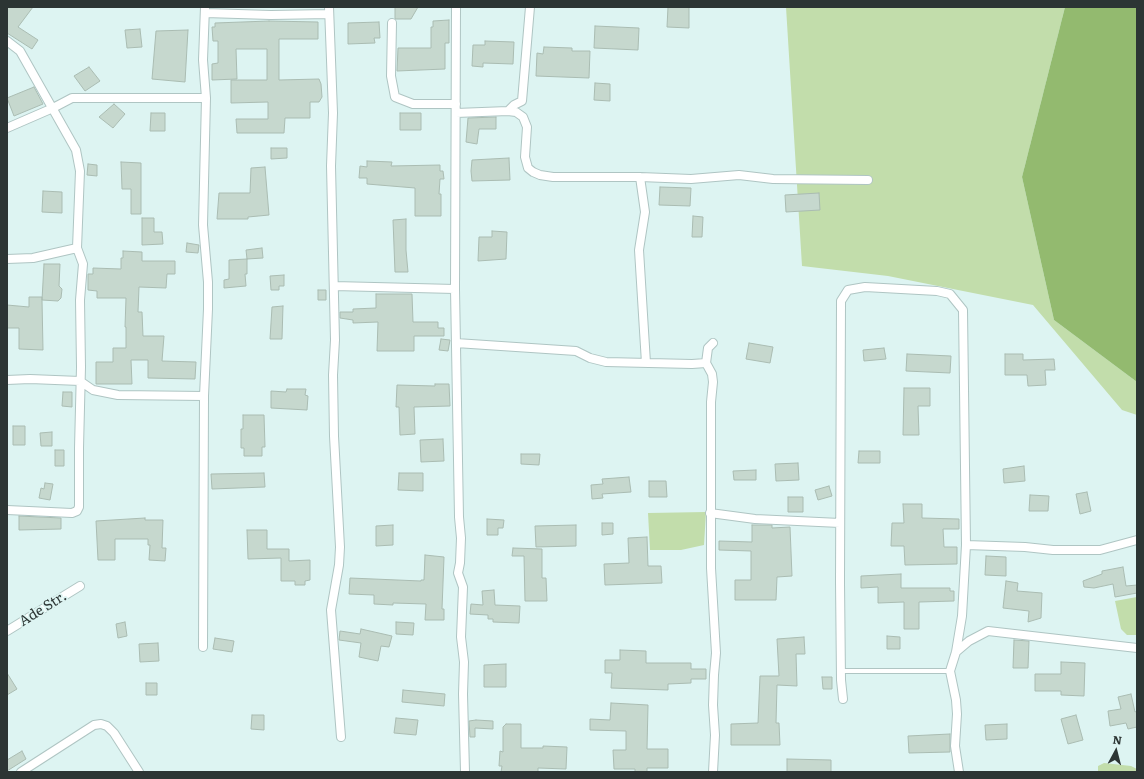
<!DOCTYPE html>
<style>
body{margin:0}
#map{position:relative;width:1144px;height:779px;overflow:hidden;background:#ddf4f2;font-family:Literata,serif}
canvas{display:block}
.frame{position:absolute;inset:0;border:8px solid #2c3534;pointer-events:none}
.north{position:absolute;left:1096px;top:731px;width:40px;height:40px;-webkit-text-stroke:3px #ddf4f2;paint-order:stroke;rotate:7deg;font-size:11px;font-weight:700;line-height:16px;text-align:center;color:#2c3534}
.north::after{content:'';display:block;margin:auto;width:14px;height:18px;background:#2c3534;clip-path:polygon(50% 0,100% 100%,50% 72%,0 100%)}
</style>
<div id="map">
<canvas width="1144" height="779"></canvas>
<div class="frame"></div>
<div class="north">N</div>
</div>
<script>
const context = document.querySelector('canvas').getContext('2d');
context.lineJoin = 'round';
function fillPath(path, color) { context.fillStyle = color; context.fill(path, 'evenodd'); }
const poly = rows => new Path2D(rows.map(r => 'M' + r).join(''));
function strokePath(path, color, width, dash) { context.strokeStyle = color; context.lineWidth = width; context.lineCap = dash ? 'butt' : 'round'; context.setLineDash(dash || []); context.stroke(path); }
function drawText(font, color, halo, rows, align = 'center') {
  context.font = font + ' Literata,serif'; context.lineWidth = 3.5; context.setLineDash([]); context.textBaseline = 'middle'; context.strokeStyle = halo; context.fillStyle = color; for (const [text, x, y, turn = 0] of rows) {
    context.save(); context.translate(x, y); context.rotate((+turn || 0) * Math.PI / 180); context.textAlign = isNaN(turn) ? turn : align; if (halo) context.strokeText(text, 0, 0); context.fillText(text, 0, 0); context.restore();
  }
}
const green = poly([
 [786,7,1065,7,1022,177,1054,320,1137,382,1137,415,1122,410,1033,305,888,276,802,266],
 [706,512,704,545,681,550,650,550,648,513],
 [1137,597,1137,635,1127,635,1121,629,1115,601],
 [1104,763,1131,766,1137,769,1137,772,1098,772,1098,766]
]);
const forest = poly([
 [1065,7,1137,7,1137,382,1054,320,1022,177]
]);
const building = poly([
 [7,7,33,7,18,27,38,40,32,49,7,33,7,7],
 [395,7,418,7,411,19,395,19,395,7],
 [668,7,689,7,689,28,667,27,668,7],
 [449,20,449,43,445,43,445,69,397,71,398,48,431,48,431,27,433,27,433,21,449,20],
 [269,21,318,22,318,39,279,39,279,80,319,79,321,84,322,97,319,102,310,102,310,118,285,118,284,133,237,133,236,119,268,119,268,102,231,103,231,80,267,80,267,49,236,49,237,79,212,80,212,64,218,63,218,41,213,41,212,27,215,27,215,23,269,21],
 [379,22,380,38,374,38,375,43,348,44,348,23,379,22],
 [595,26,639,28,638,50,594,48,595,26],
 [140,29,142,47,127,48,125,30,140,29],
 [188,30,185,82,152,79,156,31,188,30],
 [485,41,514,42,513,64,483,63,483,67,472,66,473,45,485,45,485,41],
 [544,47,572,48,572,51,590,51,589,78,536,76,537,53,543,54,544,47],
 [89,67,100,81,85,91,74,76,89,67],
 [595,83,610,84,610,101,594,100,595,83],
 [34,87,43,104,14,116,7,98,34,87],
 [114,104,125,114,113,128,99,117,114,104],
 [151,113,165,113,165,131,150,131,151,113],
 [400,113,421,113,421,130,400,130,400,113],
 [496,117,496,129,479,129,477,144,466,142,468,118,496,117],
 [271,148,287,148,287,158,271,159,271,148],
 [509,158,510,180,472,181,471,171,472,160,509,158],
 [367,161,392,162,391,166,440,165,440,171,443,171,444,179,440,179,439,194,441,194,441,216,415,216,415,188,367,184,367,178,359,178,360,166,367,167,367,161],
 [121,162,141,163,141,214,131,214,131,189,122,189,121,162],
 [88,164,97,165,97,176,87,175,88,164],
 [265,167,269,215,248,217,248,219,217,219,219,193,250,193,251,168,265,167],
 [660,187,691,188,690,206,659,205,660,187],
 [43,191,62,192,62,213,42,212,43,191],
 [819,193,820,210,786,212,785,195,819,193],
 [693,216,703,217,702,237,692,237,693,216],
 [142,218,154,218,154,232,162,232,163,244,142,245,142,218],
 [406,219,406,250,408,272,395,272,393,220,406,219],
 [492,231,507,232,506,259,478,261,479,237,492,237,492,231],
 [187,243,199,245,198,253,186,252,187,243],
 [262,248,263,258,247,259,246,250,262,248],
 [123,251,142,252,142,261,175,261,175,274,167,274,166,288,139,287,138,312,142,312,143,336,164,336,162,361,196,362,195,379,148,378,148,360,131,360,132,384,96,384,96,362,113,362,113,348,126,348,126,327,125,327,126,298,97,298,97,291,88,290,88,274,93,274,93,268,121,269,121,258,123,258,123,251],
 [247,259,247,274,245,274,246,286,224,288,224,280,229,279,229,260,247,259],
 [44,264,60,264,59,286,62,289,61,298,58,301,42,300,43,350,19,349,19,328,7,328,7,305,29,307,29,297,42,297,42,300,44,264],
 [284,275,284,286,279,286,279,290,271,290,270,276,284,275],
 [318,290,326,290,326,300,318,300,318,290],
 [376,294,412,294,413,322,438,322,438,328,444,328,444,336,414,336,414,351,377,351,378,322,353,323,353,320,340,318,340,312,353,312,353,309,376,308,376,294],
 [283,306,282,339,270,339,272,307,283,306],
 [441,339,450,340,448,351,439,350,441,339],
 [749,343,773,347,770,363,746,359,749,343],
 [884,348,886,359,864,361,863,350,884,348],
 [907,354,951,356,950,373,906,371,907,354],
 [1005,354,1023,354,1023,360,1054,359,1055,370,1045,370,1046,385,1028,386,1027,375,1005,375,1005,354],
 [435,384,449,384,450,406,414,407,415,434,400,435,399,407,396,407,397,385,435,386,435,384],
 [904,388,930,388,930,406,918,406,919,435,903,435,904,388],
 [287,389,306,389,305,395,308,396,307,410,271,408,271,391,286,392,287,389],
 [63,392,72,392,72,407,62,406,63,392],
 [243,415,264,415,265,447,262,447,262,456,244,456,244,448,241,448,241,429,243,429,243,415],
 [13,426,25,426,25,445,13,445,13,426],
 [52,432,52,446,41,446,40,433,52,432],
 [443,439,444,461,421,462,420,440,443,439],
 [55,450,64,450,64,466,55,466,55,450],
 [859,451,880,451,880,463,858,463,859,451],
 [521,454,540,454,539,465,521,464,521,454],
 [798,463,799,480,776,481,775,464,798,463],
 [1024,466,1025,481,1004,483,1003,469,1024,466],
 [756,470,756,480,734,480,733,471,756,470],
 [264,473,265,487,212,489,211,474,264,473],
 [399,473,423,473,423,491,398,490,399,473],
 [629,477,631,492,602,494,603,498,592,499,591,485,603,484,602,479,629,477],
 [649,481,666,481,667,497,649,497,649,481],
 [45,483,53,484,50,500,39,498,41,488,44,489,45,483],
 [829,486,832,496,818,500,815,490,829,486],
 [1087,492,1091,511,1080,514,1076,494,1087,492],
 [1030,495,1049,496,1048,511,1029,511,1030,495],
 [788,497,803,497,803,512,788,512,788,497],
 [903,504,922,504,922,518,959,519,959,529,943,529,944,547,957,547,957,564,905,565,904,546,891,546,892,523,904,523,903,504],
 [19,516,61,518,61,529,19,530,19,516],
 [145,518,145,520,163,520,162,548,166,548,165,561,149,560,150,545,148,545,148,539,115,539,115,560,98,560,96,521,145,518],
 [487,519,504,520,503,528,498,528,498,535,487,535,487,519],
 [602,523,613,523,613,534,602,535,602,523],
 [393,525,393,545,376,546,376,526,393,525],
 [576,525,576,546,536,547,535,526,576,525],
 [752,525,772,525,772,528,790,527,792,576,777,577,776,600,735,600,735,580,751,580,751,551,719,550,719,541,752,542,752,525],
 [247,530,267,530,267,549,289,549,289,561,310,560,310,580,305,581,305,585,295,585,295,581,281,581,281,558,248,559,247,530],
 [647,537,648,566,661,566,662,583,605,585,604,564,629,563,628,538,647,537],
 [513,548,542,549,542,578,546,578,547,601,525,601,524,556,512,556,513,548],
 [425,555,444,557,442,609,444,609,444,620,425,620,426,604,393,603,393,605,374,604,374,595,349,594,350,578,421,581,421,580,424,580,425,555],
 [986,556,1006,557,1006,576,985,575,986,556],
 [1123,567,1126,586,1137,585,1137,593,1115,597,1113,584,1094,588,1084,587,1083,581,1102,574,1102,571,1123,567],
 [901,574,901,588,950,588,950,591,954,591,954,601,919,602,919,629,904,629,904,602,878,603,878,587,861,588,861,576,901,574],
 [1006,581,1018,583,1017,591,1042,593,1041,618,1028,622,1029,611,1003,608,1006,581],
 [494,590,495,605,520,606,519,623,493,622,493,619,488,619,488,615,470,614,471,604,483,605,482,591,494,590],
 [125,622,127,636,118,638,116,624,125,622],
 [396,622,414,623,413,635,396,634,396,622],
 [361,629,392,636,389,647,381,646,378,661,359,657,361,643,339,640,340,631,360,634,361,629],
 [887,636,900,637,900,649,887,649,887,636],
 [804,637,805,654,796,654,797,686,777,685,776,723,779,723,780,745,731,745,731,724,758,723,760,676,779,676,777,639,804,637],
 [215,638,234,641,232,652,213,649,215,638],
 [1014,640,1029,641,1028,668,1013,668,1014,640],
 [158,643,159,661,140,662,139,644,158,643],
 [620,650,646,651,646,663,691,663,691,669,706,669,706,679,691,679,691,683,668,684,668,690,611,688,612,673,605,673,605,660,620,660,620,650],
 [1061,662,1085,663,1084,696,1061,695,1061,691,1035,691,1035,674,1061,674,1061,662],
 [506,664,506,687,484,687,484,665,506,664],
 [7,673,17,689,7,695,7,673],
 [822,677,832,677,832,689,823,689,822,677],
 [146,683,157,683,157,695,146,695,146,683],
 [403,690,445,694,444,706,402,702,403,690],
 [1131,694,1135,712,1137,711,1137,727,1128,729,1126,723,1110,726,1108,711,1121,709,1118,697,1131,694],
 [611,703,648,705,647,749,668,749,668,768,647,768,647,772,635,772,635,769,614,769,613,750,626,750,626,731,590,730,590,719,610,720,611,703],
 [252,715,264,715,264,730,251,729,252,715],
 [1076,715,1083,740,1068,744,1061,719,1076,715],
 [396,718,418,720,416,735,394,733,396,718],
 [476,720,493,721,493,729,475,728,475,737,470,737,469,721,476,720],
 [506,724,521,724,521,748,543,748,543,746,567,747,566,769,538,768,538,772,501,772,502,766,499,766,500,751,503,752,503,727,506,724],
 [1007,724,1007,739,986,740,985,725,1007,724],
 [950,734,950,752,909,753,908,736,950,734],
 [22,751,26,759,7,771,7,760,22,751],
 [787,759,831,760,831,772,787,772,787,759]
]);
const lane = poly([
 [841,671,950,671]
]);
const street = poly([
 [329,7,333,113,331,166,335,340,333,375,334,436,340,547,339,565,331,610,341,737],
 [456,7,455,289,459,517,461,538,460,563,458,573,463,587,461,637,464,662,463,694,465,772],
 [205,13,271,15,329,14],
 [392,23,391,76,395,97,413,104,456,104],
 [7,41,20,51,76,150,80,171,77,248,83,264,80,300,81,367,79,448,79,507,77,511,72,513,7,510],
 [508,111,514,105,522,101,530,7],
 [456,113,508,111,516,112,523,117,527,127,525,157,528,168,533,172,540,175,553,177,640,177,691,179,739,175,773,179,868,180],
 [7,128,53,108,72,98,206,98],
 [640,177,645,212,639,250,646,363],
 [7,259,33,258,77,248],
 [334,286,455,289],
 [456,343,576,351,590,358,606,362,692,364,706,363],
 [713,343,708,348,706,363,712,374,713,382,711,402,711,568,716,653,714,675,713,705,715,735,713,772],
 [7,380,30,379,80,381,93,390,118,395,204,396],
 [710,513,755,519,840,523],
 [966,545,1025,547,1053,550,1100,550,1137,540],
 [7,631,80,586],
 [203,647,204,396,208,309,208,282,203,225,206,98,203,60,205,7],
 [956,652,969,641,988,631,1137,648],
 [843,699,841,680,840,582,841,301,848,290,865,287,937,291,950,294,963,310,966,545,962,616,956,652,950,671,956,700,957,714,955,746,959,772],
 [21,772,94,725,101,724,107,726,114,733,139,772]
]);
const streetNames = [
 ["Ade Str.",43,609,-32]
];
fillPath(green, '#c2ddab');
fillPath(forest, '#93ba6f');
fillPath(building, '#c6d8ce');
strokePath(building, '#aabcb2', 1);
strokePath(lane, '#afc5c3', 6);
strokePath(street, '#afc5c3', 10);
strokePath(lane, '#fff', 4);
strokePath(street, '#fff', 8);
drawText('14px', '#2c3534', '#ddf4f2', streetNames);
</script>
